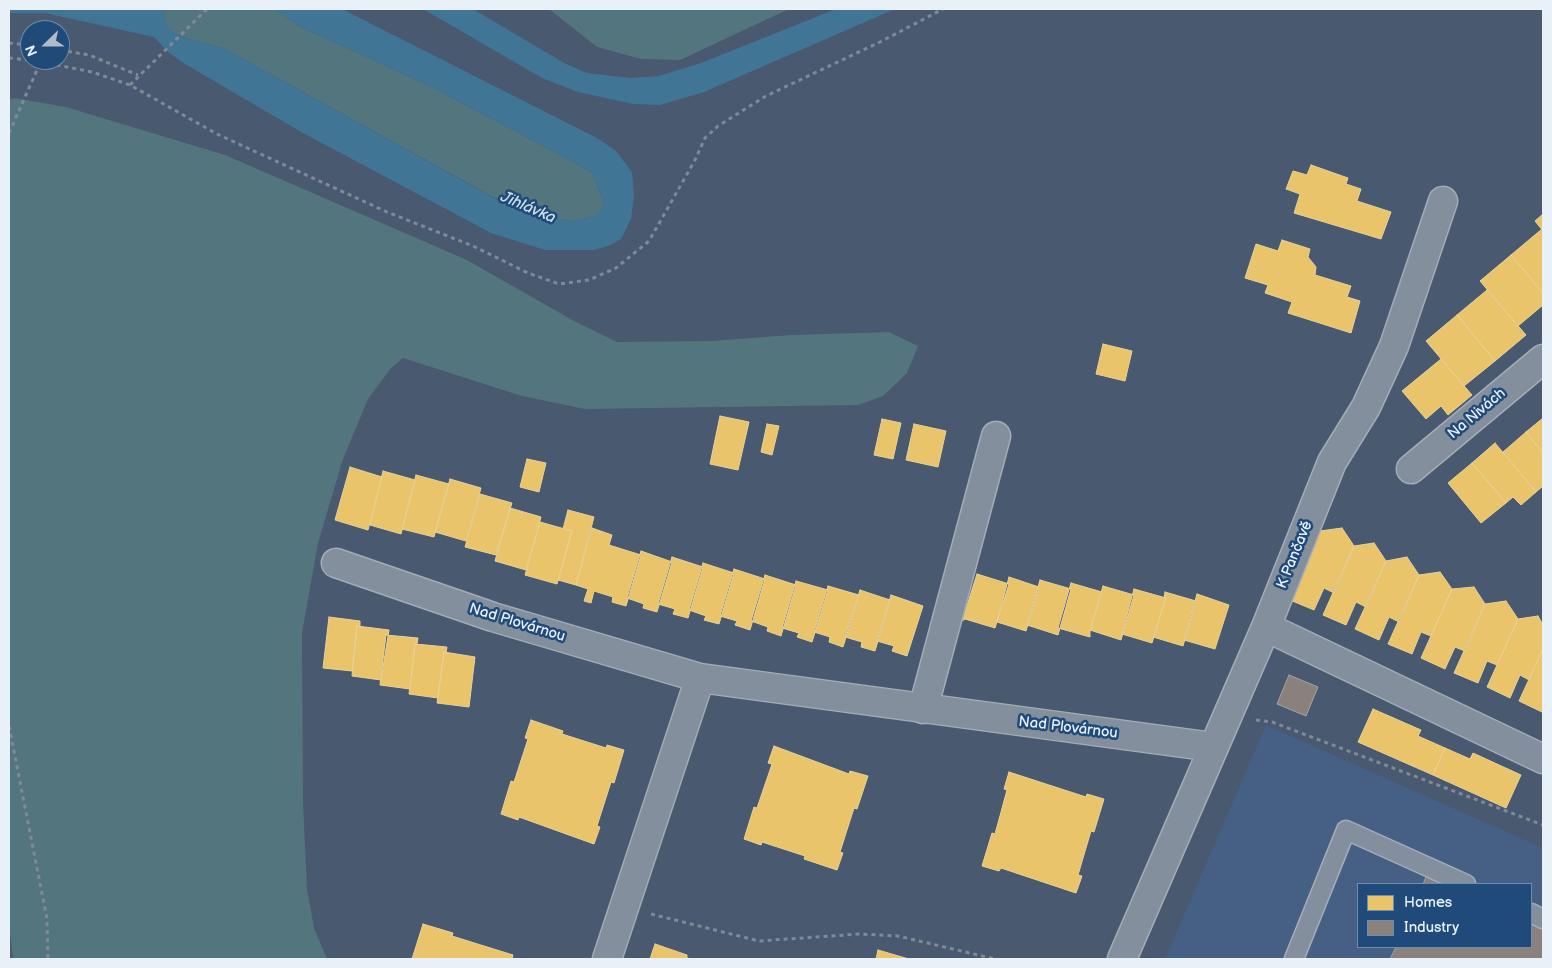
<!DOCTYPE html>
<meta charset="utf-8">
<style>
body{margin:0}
#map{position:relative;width:1552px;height:968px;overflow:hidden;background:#485970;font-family:"Balsamiq Sans",sans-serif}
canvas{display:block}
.frame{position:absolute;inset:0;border:10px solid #e8f1f8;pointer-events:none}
.legend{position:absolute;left:1357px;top:883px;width:175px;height:65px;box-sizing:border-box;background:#1f4a7a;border:1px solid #6f8dac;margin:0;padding:6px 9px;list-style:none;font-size:15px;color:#e8f1f8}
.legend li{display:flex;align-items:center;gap:10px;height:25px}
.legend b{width:25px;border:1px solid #6f8dac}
.north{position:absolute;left:20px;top:20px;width:50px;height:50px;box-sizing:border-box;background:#1f4a7a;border:1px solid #6f8dac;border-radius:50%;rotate:248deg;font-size:14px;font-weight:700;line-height:20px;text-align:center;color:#e8f1f8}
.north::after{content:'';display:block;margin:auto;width:18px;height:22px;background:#b0bcc8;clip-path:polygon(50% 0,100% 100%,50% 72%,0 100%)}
</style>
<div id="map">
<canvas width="1552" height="968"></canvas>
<div class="frame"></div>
<ul class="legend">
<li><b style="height:14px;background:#e9c46a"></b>Homes</li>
<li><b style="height:14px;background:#8a817c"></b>Industry</li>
</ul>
<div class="north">N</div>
</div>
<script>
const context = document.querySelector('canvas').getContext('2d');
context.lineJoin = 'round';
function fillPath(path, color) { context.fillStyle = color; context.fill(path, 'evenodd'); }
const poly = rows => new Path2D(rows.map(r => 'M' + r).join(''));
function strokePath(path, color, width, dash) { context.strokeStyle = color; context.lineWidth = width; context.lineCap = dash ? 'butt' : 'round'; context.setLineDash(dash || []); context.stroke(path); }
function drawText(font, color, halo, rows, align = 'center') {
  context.font = font + ' "Balsamiq Sans",sans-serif'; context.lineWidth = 5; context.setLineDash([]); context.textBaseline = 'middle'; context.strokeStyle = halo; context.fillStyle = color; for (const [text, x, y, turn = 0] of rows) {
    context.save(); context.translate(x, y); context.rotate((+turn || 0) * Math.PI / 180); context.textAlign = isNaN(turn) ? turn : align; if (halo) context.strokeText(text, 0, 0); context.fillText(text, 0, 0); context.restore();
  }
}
const built = poly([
 [1266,725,1543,848,1543,959,1165,959],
 [1358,884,1531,884,1531,947,1358,947]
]);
const green = poly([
 [166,9,274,9,303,28,430,86,592,172,604,203,600,212,594,216,574,221,552,218,540,216,493,197,223,48,181,37,167,29,164,15],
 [549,9,789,9,680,60,641,59,597,47],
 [14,98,66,107,225,155,467,260,574,321,617,342,711,341,792,335,889,332,918,346,907,373,883,396,858,405,585,409,522,396,403,358,391,368,368,399,343,459,318,543,302,633,303,803,307,889,314,928,327,959,13,959,9,923,9,100]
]);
const water = poly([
 [9,9,166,9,164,15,167,28,181,37,223,48,496,199,540,216,574,221,594,216,600,212,604,203,592,172,430,86,303,28,274,9,342,9,597,138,616,151,632,172,634,196,631,219,621,239,611,245,594,250,545,250,491,233,303,133,185,64,168,52,154,37,45,13,9,13],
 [423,9,473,9,564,63,587,73,631,78,659,76,701,63,836,9,895,9,704,92,660,105,633,104,578,92,542,78]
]);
const homes = poly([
 [1311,165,1348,178,1346,184,1361,189,1357,201,1391,212,1381,239,1294,213,1300,194,1286,189,1293,171,1307,175,1311,165],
 [1543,214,1543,231,1535,221,1543,214],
 [1542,229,1543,231,1543,293,1511,255,1542,229],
 [1282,240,1310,249,1308,257,1316,267,1315,275,1351,286,1347,297,1360,301,1351,333,1288,313,1292,302,1265,293,1268,285,1245,278,1256,244,1278,251,1282,240],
 [1511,255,1543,293,1543,305,1518,326,1480,281,1511,255],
 [1487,290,1526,335,1495,361,1457,315,1487,290],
 [1457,315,1495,361,1464,386,1426,341,1457,315],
 [1103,344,1132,351,1125,381,1096,374,1103,344],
 [1441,359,1472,395,1448,415,1441,406,1426,419,1402,391,1441,359],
 [720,416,749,422,738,470,710,464,720,416],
 [1543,418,1543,453,1526,432,1543,418],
 [882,419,901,423,893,459,874,455,882,419],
 [767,424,779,426,772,455,761,452,767,424],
 [914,424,946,431,938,467,906,460,914,424],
 [1526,432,1543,453,1543,486,1536,492,1503,452,1526,432],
 [1495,443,1536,492,1521,505,1513,497,1506,503,1472,463,1495,443],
 [527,459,546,463,539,492,520,487,527,459],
 [1472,463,1506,503,1481,523,1448,483,1472,463],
 [350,467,382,477,368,530,335,520,350,467],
 [383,471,415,480,401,534,370,525,383,471],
 [416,475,449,484,434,537,402,529,416,475],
 [450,479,481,488,466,541,435,532,450,479],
 [480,494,512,503,496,555,465,547,480,494],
 [510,508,541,517,526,570,495,561,510,508],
 [568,510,594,517,576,585,558,580,572,531,563,529,568,510],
 [540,522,572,531,557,584,525,575,540,522],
 [592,528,612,535,609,545,641,555,626,606,612,602,613,597,594,591,591,603,584,601,588,589,576,585,592,528],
 [1342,528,1354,546,1334,593,1324,588,1314,610,1290,600,1320,531,1342,528],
 [1374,543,1386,561,1366,607,1356,602,1346,625,1323,615,1354,546,1374,543],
 [641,551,672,562,657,612,643,608,644,604,627,598,641,551],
 [672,557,703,567,688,618,673,614,675,609,658,604,672,557],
 [1407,557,1419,575,1399,622,1389,617,1379,640,1355,629,1386,561,1407,557],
 [703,563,734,573,719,624,704,620,706,616,689,610,703,563],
 [734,569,765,579,750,630,735,625,737,621,720,616,734,569],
 [1440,572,1452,589,1431,636,1421,632,1412,654,1388,644,1419,575,1440,572],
 [977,574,1009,584,995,628,965,619,962,621,977,574],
 [765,575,796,585,781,636,767,631,768,627,751,621,765,575],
 [1009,577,1039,587,1026,631,997,622,1009,577],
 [1040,580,1071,589,1058,635,1027,625,1040,580],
 [796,581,828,590,812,642,797,637,799,633,782,628,796,581],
 [1071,583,1102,592,1090,630,1090,637,1058,628,1071,583],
 [828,586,859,595,843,647,829,642,830,637,814,632,828,586],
 [1103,586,1134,595,1121,640,1090,630,1103,586],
 [1474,587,1485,604,1465,651,1455,647,1445,669,1421,658,1452,589,1474,587],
 [1134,589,1166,598,1152,643,1122,634,1134,589],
 [860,590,890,600,875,651,861,647,862,642,845,637,860,590],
 [1165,592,1196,601,1183,646,1153,637,1166,598,1164,598,1165,592],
 [1197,594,1229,605,1215,649,1184,640,1197,594],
 [891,595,923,606,907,656,892,651,894,646,877,641,891,595],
 [1506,601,1518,619,1497,665,1487,661,1478,683,1454,673,1485,604,1506,601],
 [1538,616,1543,625,1543,649,1529,680,1520,675,1510,698,1487,687,1518,619,1538,616],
 [329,617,360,621,360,627,357,626,352,671,323,668,329,617],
 [357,626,389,630,381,680,352,676,357,626],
 [386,635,418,638,417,644,415,644,410,689,380,685,386,635],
 [415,644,447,647,446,653,444,652,438,698,409,694,415,644],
 [1543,649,1543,711,1542,712,1519,701,1543,649],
 [444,652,475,657,469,707,437,703,444,652],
 [1373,709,1421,730,1418,736,1445,748,1433,775,1358,742,1373,709],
 [531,720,563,731,562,734,606,748,607,745,624,750,614,783,611,782,597,826,600,827,594,844,519,817,518,820,501,814,511,781,514,782,528,739,525,738,531,720],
 [774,746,849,774,850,771,868,776,857,809,854,808,840,852,843,853,837,870,804,859,805,856,762,842,761,845,744,839,754,807,757,808,772,764,768,763,774,746],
 [1445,748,1470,759,1473,753,1521,775,1506,808,1433,775,1445,748],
 [1009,772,1086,797,1087,794,1104,799,1094,832,1091,831,1078,875,1082,876,1076,893,1001,868,999,871,982,866,992,833,995,834,1007,790,1004,789,1009,772],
 [423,924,453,933,452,936,513,955,512,959,412,959,423,924],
 [655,944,687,955,687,958,692,959,650,959,655,944],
 [878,950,909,959,876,959,878,950]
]);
const industry = poly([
 [1289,675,1318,687,1306,716,1277,704,1289,675],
 [1426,877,1442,884,1423,884,1426,877],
 [1531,923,1543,928,1543,959,1390,959,1396,947,1531,947,1531,923]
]);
const path = poly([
 [9,43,30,45],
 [60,50,89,55,138,75],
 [9,58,30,60],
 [33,60,92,72,130,85,217,134,387,212,473,246,528,273,559,284,589,280,616,268,649,241,695,160,705,138,718,126,766,96,880,42,943,9],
 [130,85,207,9],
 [9,133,41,61],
 [1256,720,1272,722,1543,825],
 [9,726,47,919,48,959],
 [651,914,759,941,860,934,898,936,995,959]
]);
const service = poly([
 [1531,913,1543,919],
 [1294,959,1346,830,1466,884]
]);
const minor = poly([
 [1411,469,1543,359],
 [336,563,493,617,700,678,1213,747],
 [1266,627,1543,759],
 [923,709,996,436],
 [607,959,700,678],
 [1122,959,1266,627,1332,462,1366,407,1394,346,1443,201]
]);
const streetNames = [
 ["Na Nivách",1477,414,-40],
 ["K Pančavě",1295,555,-68],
 ["Nad Plovárnou",517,623,17],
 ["Nad Plovárnou",1068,728,7]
];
const waterNames = [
 ["Jihlávka",528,208,23]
];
fillPath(built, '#465f84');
fillPath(green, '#53767e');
fillPath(water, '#417596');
fillPath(homes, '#e9c46a');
strokePath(homes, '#e9d295', 1);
fillPath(industry, '#8a817c');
strokePath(industry, '#a6a3a1', 1);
strokePath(service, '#a3acb8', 21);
strokePath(minor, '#a3acb8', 31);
strokePath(path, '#808a97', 3, [4, 4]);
strokePath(service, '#838f9c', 18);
strokePath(minor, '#838f9c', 28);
drawText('15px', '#e8f1f8', '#1f4a7a', streetNames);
drawText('italic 16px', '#cfdfea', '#1f4a7a', waterNames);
</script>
